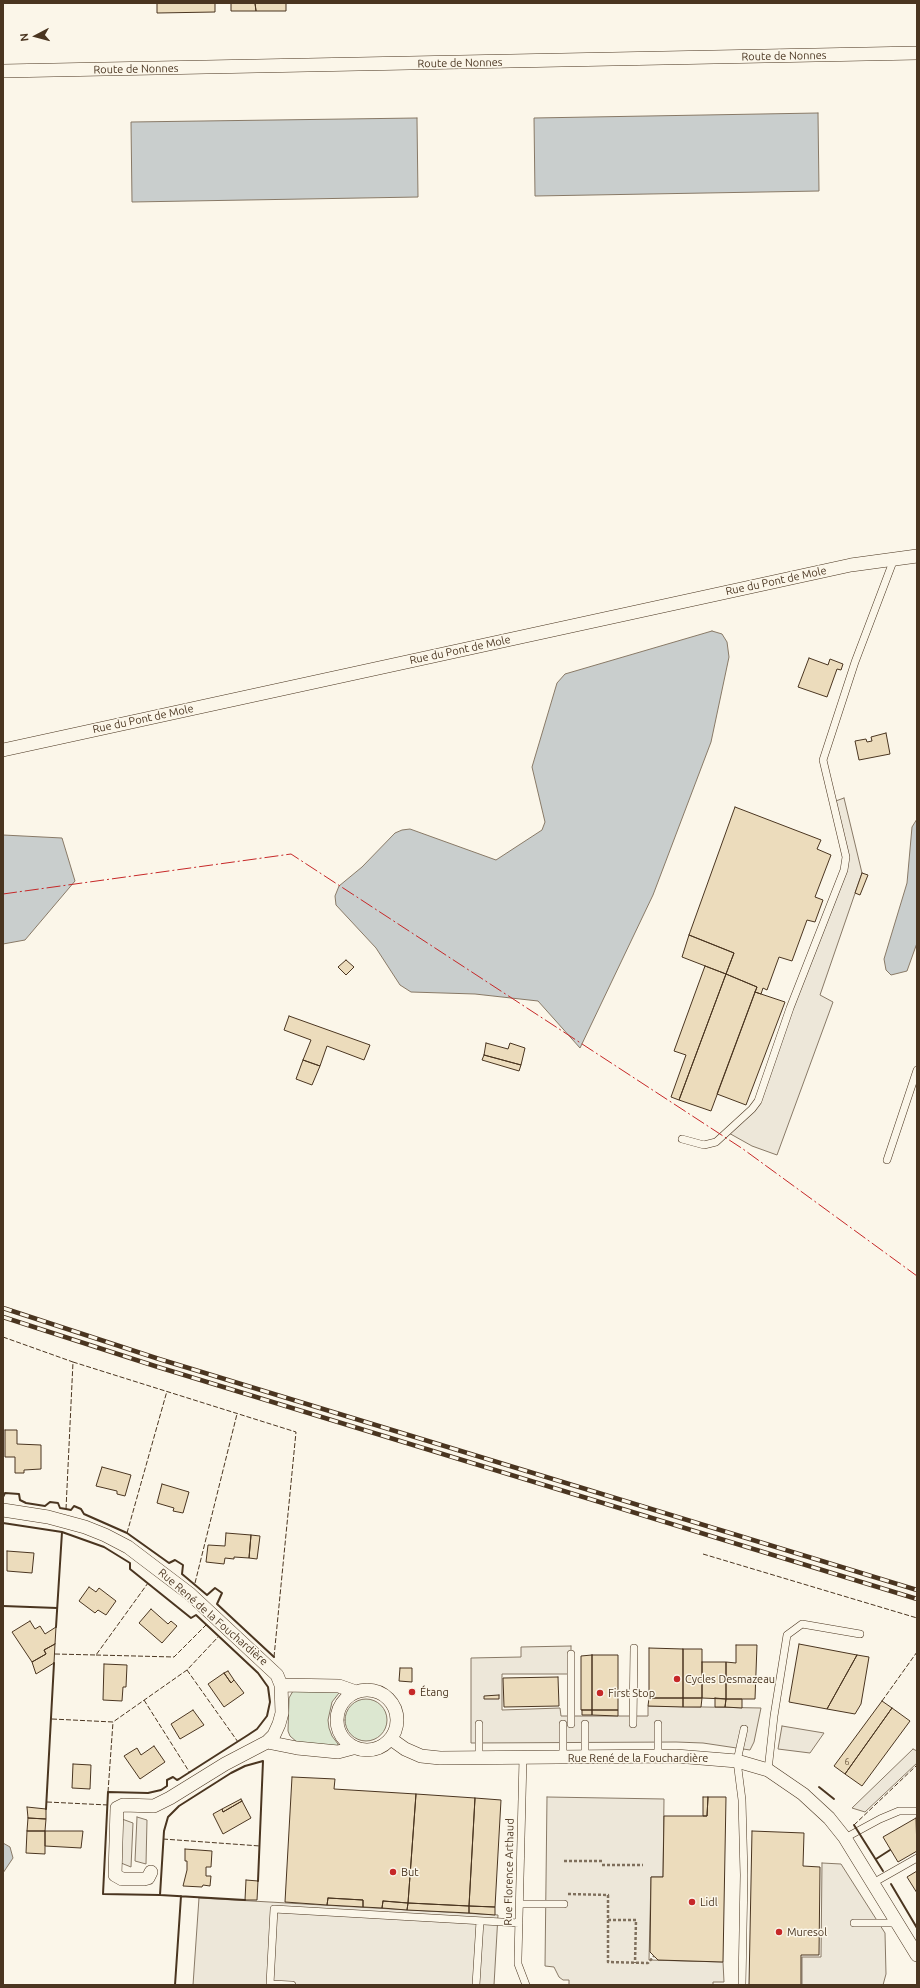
<!DOCTYPE html>
<meta charset="utf-8">
<style>
body{margin:0}
#map{position:relative;width:920px;height:1988px;overflow:hidden;background:#fbf6e9;font-family:Ubuntu,sans-serif}
canvas{display:block}
.frame{position:absolute;inset:0;border:4px solid #4a3520;pointer-events:none}
.north{position:absolute;left:16px;top:16px;width:40px;height:40px;-webkit-text-stroke:3px #fbf6e9;paint-order:stroke;rotate:264deg;font-size:11px;font-weight:700;line-height:16px;text-align:center;color:#4a3520}
.north::after{content:'';display:block;margin:auto;width:14px;height:18px;background:#4a3520;clip-path:polygon(50% 0,100% 100%,50% 72%,0 100%)}
</style>
<div id="map">
<canvas width="920" height="1988"></canvas>
<div class="frame"></div>
<div class="north">N</div>
</div>
<script>
const context = document.querySelector('canvas').getContext('2d');
context.lineJoin = 'round';
function fillPath(path, color) { context.fillStyle = color; context.fill(path, 'evenodd'); }
const poly = rows => new Path2D(rows.map(r => 'M' + r).join(''));
function strokePath(path, color, width, dash) { context.strokeStyle = color; context.lineWidth = width; context.lineCap = dash ? 'butt' : 'round'; context.setLineDash(dash || []); context.stroke(path); }
function drawText(font, color, halo, rows, align = 'center') {
  context.font = font + ' Ubuntu,sans-serif'; context.lineWidth = 3; context.setLineDash([]); context.textBaseline = 'middle'; context.strokeStyle = halo; context.fillStyle = color; for (const [text, x, y, turn = 0] of rows) {
    context.save(); context.translate(x, y); context.rotate((+turn || 0) * Math.PI / 180); context.textAlign = isNaN(turn) ? turn : align; if (halo) context.strokeText(text, 0, 0); context.fillText(text, 0, 0); context.restore();
  }
}
const green = poly([
 [293,1691,337,1691,339,1693,332,1702,328,1720,329,1728,332,1736,338,1744,338,1746,298,1743,290,1736,288,1731,289,1698,293,1691],
 '345 1720a21 21 0 1 1 42 0a21 21 0 1 1-42 0Z'
]);
const parking = poly([
 [844,798,862,873,820,995,833,1002,777,1155,752,1146,727,1132,752,1109,846,857,833,802,844,798],
 [571,1646,571,1674,502,1674,502,1710,560,1708,561,1716,648,1716,648,1706,761,1708,754,1742,750,1750,703,1743,676,1742,471,1743,471,1658,521,1657,521,1647,571,1646],
 [782,1726,824,1733,810,1753,778,1749,782,1726],
 [913,1749,917,1751,917,1763,865,1812,852,1808,913,1749],
 [547,1797,664,1799,663,1877,651,1877,649,1960,723,1962,724,1982,713,1982,713,1985,569,1985,569,1980,563,1980,559,1977,554,1967,545,1966,547,1797],
 [137,1817,147,1820,146,1864,135,1861,137,1817],
 [122,1819,133,1823,131,1867,121,1863,122,1819],
 [822,1863,841,1864,885,1933,886,1974,883,1985,802,1985,802,1957,821,1957,822,1863],
 [199,1898,498,1915,494,1985,193,1985,199,1898]
]);
const water = poly([
 [818,113,819,191,535,196,534,118,818,113],
 [417,118,418,197,132,202,131,122,417,118],
 [712,631,722,634,727,642,729,657,711,742,653,895,580,1048,538,1001,475,994,411,992,400,985,376,948,336,905,335,896,339,886,362,867,395,833,402,830,410,829,496,860,542,830,545,822,532,767,557,683,565,674,712,631],
 [917,819,917,943,907,971,891,975,886,970,884,959,907,883,912,827,917,819],
 [3,835,62,838,75,881,25,940,3,944,3,835],
 [3,1843,10,1847,13,1858,3,1873,3,1843]
]);
const building = poly([
 [157,3,215,3,215,12,157,13,157,3],
 [231,3,255,3,256,11,231,11,231,3],
 [255,3,286,3,286,11,256,11,255,3],
 [809,658,828,665,830,659,843,664,841,670,837,669,827,697,798,687,809,658],
 [886,733,890,754,859,760,855,741,866,739,867,742,872,741,871,737,886,733],
 [735,807,821,840,817,849,831,855,815,897,823,900,815,922,807,920,792,961,779,957,767,990,763,988,761,994,755,992,757,987,726,974,734,953,689,935,735,807],
 [862,873,868,875,860,895,855,893,862,873],
 [689,935,734,953,726,974,682,957,689,935],
 [346,960,354,967,346,975,338,967,346,960],
 [705,966,726,974,679,1100,671,1097,686,1055,674,1051,705,966],
 [726,974,757,987,711,1111,679,1100,726,974],
 [755,992,785,1002,746,1105,717,1094,755,992],
 [289,1016,370,1045,364,1060,327,1046,320,1066,303,1060,311,1040,284,1030,289,1016],
 [486,1043,508,1049,510,1043,525,1048,521,1065,484,1055,486,1043],
 [484,1055,521,1065,519,1071,482,1060,484,1055],
 [303,1060,320,1066,312,1085,296,1079,303,1060],
 [5,1430,17,1430,17,1444,41,1445,41,1469,24,1470,24,1473,15,1473,15,1457,5,1457,5,1430],
 [102,1467,131,1475,125,1496,117,1494,117,1491,96,1486,102,1467],
 [162,1484,189,1492,183,1513,173,1511,174,1508,157,1503,162,1484],
 [226,1533,251,1535,249,1558,234,1557,234,1559,225,1558,224,1564,206,1562,208,1545,225,1546,226,1533],
 [251,1535,260,1536,257,1559,249,1558,251,1535],
 [7,1551,34,1553,32,1573,7,1571,7,1551],
 [89,1587,96,1592,99,1588,116,1601,106,1615,98,1610,95,1613,79,1601,89,1587],
 [151,1609,168,1624,171,1621,177,1626,162,1643,139,1623,151,1609],
 [30,1621,35,1629,40,1626,45,1634,56,1627,55,1644,44,1650,46,1654,32,1662,12,1632,30,1621],
 [55,1644,54,1663,36,1674,32,1662,46,1654,44,1650,55,1644],
 [799,1644,857,1655,827,1709,789,1702,799,1644],
 [736,1645,757,1645,755,1699,726,1699,726,1662,736,1663,736,1645],
 [649,1648,683,1649,683,1698,649,1698,649,1648],
 [683,1649,702,1649,702,1698,683,1698,683,1649],
 [592,1655,592,1710,581,1710,581,1656,592,1655],
 [592,1655,618,1655,618,1710,592,1710,592,1655],
 [857,1655,869,1657,861,1704,855,1714,827,1709,857,1655],
 [702,1662,726,1662,726,1699,702,1698,702,1662],
 [104,1664,127,1665,126,1687,123,1687,122,1701,103,1700,104,1664],
 [400,1668,412,1668,412,1682,399,1681,400,1668],
 [228,1671,234,1680,231,1683,224,1673,228,1671],
 [224,1673,231,1683,234,1680,244,1693,224,1707,208,1684,224,1673],
 [558,1677,559,1706,504,1707,503,1678,558,1677],
 [499,1695,499,1699,484,1699,484,1696,499,1695],
 [649,1698,683,1698,683,1707,648,1706,649,1698],
 [683,1698,702,1698,701,1707,683,1707,683,1698],
 [715,1698,726,1699,725,1707,715,1707,715,1698],
 [726,1699,742,1699,742,1708,725,1707,726,1699],
 [882,1701,892,1708,845,1774,834,1766,882,1701],
 [892,1708,910,1721,862,1786,845,1774,892,1708],
 [193,1710,204,1725,180,1739,171,1724,193,1710],
 [582,1710,592,1710,592,1715,582,1715,582,1710],
 [592,1710,618,1710,618,1716,592,1715,592,1710],
 [154,1746,165,1762,140,1779,124,1756,137,1748,141,1755,154,1746],
 [73,1764,91,1765,90,1789,72,1788,73,1764],
 [292,1777,335,1779,334,1789,416,1794,408,1903,383,1901,382,1908,363,1907,363,1900,328,1898,327,1905,285,1902,292,1777],
 [416,1794,475,1798,469,1906,408,1903,416,1794],
 [703,1797,708,1797,707,1816,703,1816,703,1797],
 [708,1797,726,1797,723,1962,658,1960,650,1952,651,1877,663,1877,664,1816,707,1816,708,1797],
 [475,1798,501,1800,495,1907,469,1906,475,1798],
 [241,1799,242,1801,223,1812,222,1809,241,1799],
 [242,1801,251,1818,223,1834,213,1814,222,1809,223,1812,242,1801],
 [27,1807,46,1809,46,1819,28,1818,27,1807],
 [28,1818,46,1819,45,1831,27,1831,28,1818],
 [916,1818,917,1851,898,1862,883,1837,916,1818],
 [27,1831,45,1831,45,1854,26,1853,27,1831],
 [45,1831,83,1831,81,1848,45,1846,45,1831],
 [752,1831,804,1833,803,1866,820,1867,819,1955,801,1955,801,1985,749,1985,752,1831],
 [185,1849,212,1851,211,1867,206,1867,206,1876,211,1876,210,1886,203,1885,202,1887,183,1886,187,1870,187,1861,185,1861,185,1849],
 [917,1871,917,1893,907,1877,917,1871],
 [246,1880,258,1881,257,1900,245,1900,246,1880],
 [328,1898,363,1900,363,1907,327,1905,328,1898],
 [383,1901,408,1903,407,1910,382,1908,383,1901],
 [408,1903,469,1906,469,1913,407,1910,408,1903],
 [469,1906,495,1907,495,1915,469,1913,469,1906]
]);
const path = poly([
 [564,1861,602,1861],
 [602,1865,643,1865],
 [568,1894,608,1895,608,1962,648,1963,654,1956],
 [608,1920,636,1920,635,1963]
]);
const service = poly([
 [682,1139,704,1145,716,1142,752,1109,758,1101,790,1008,844,870,846,857,823,760,855,662,894,559],
 [887,1160,917,1070],
 [479,1724,479,1758],
 [563,1724,563,1757],
 [571,1724,571,1654],
 [633,1724,634,1648],
 [658,1724,658,1756],
 [585,1757,585,1724],
 [523,1758,518,1958,518,1964,526,1985],
 [768,1770,774,1716,787,1635,802,1624,860,1634],
 [845,1838,880,1819,899,1811,917,1811],
 [873,1883,917,1858],
 [520,1904,564,1904],
 [854,1923,898,1923],
 [292,1985,270,1984,274,1909,519,1923],
 [476,1985,480,1921],
 [742,1985,744,1875,742,1800,737,1761,744,1729]
]);
const minor = poly([
 [3,71,917,53],
 [3,750,851,565,917,556],
 [3,1510,48,1517,85,1527,105,1535,128,1547,190,1594,277,1675,281,1685,282,1713,279,1724,274,1735,267,1742,297,1748,338,1752,353,1748],
 [281,1685,339,1686,356,1692],
 '337 1720a30 30 0 1 1 60 0a30 30 0 1 1-60 0Z',
 [391,1739,405,1749,421,1756,440,1758,676,1756,737,1761,768,1770,803,1794,829,1818,845,1838,917,1955],
 [151,1872,148,1878,144,1879,122,1879,115,1875,117,1808,123,1805,154,1806,170,1798,225,1764,267,1742]
]);
const rail = poly([
 [3,1308,159,1359,917,1590],
 [3,1317,158,1367,917,1599]
]);
const fence = poly([
 [3,1337,73,1362],
 [66,1509,73,1362,296,1432,274,1657],
 [127,1533,167,1391],
 [703,1554,917,1618],
 [195,1583,237,1414],
 [55,1654,96,1655,148,1583],
 [96,1655,174,1657,206,1625],
 [187,1670,238,1742],
 [144,1700,190,1773],
 [882,1701,917,1652],
 [52,1719,113,1722,187,1670,219,1636],
 [108,1792,113,1722],
 [47,1802,108,1805],
 [854,1825,917,1765],
 [163,1839,260,1846]
]);
const wall = poly([
 [3,1497,5,1493,19,1494,20,1500,26,1503,45,1506,50,1502,58,1503,60,1508,66,1509,71,1510,74,1506,81,1509,84,1514,127,1533,169,1563,175,1560,183,1565,182,1574,207,1595,215,1588,222,1593,217,1604,274,1657],
 [3,1523,62,1532],
 [3,1606,57,1608],
 [56,1627,62,1532,104,1547,130,1563,130,1569,191,1618,196,1615,258,1673,268,1687,270,1702,267,1716,257,1729,248,1735,179,1779,177,1780,173,1777,167,1780,167,1786,161,1790,148,1793,108,1792,103,1894,160,1895],
 [819,1787,834,1799],
 [46,1809,54,1663],
 [854,1825,883,1871],
 [876,1859,890,1850],
 [891,1884,917,1928],
 [245,1900,160,1895,164,1831,168,1817,179,1806,231,1773,245,1766,263,1761,258,1881],
 [175,1985,181,1896]
]);
const power = poly([
 [3,894,291,854,743,1149,917,1276]
]);
const markers = [
 [677,1679,4,"#c62828"],
 [412,1692,4,"#c62828"],
 [600,1693,4,"#c62828"],
 [393,1872,4,"#c62828"],
 [692,1902,4,"#c62828"],
 [779,1932,4,"#c62828"]
];
const numberNames = [
 ["6",847,1762]
];
const streetNames = [
 ["Route de Nonnes",784,56,-1],
 ["Route de Nonnes",460,63,-1],
 ["Route de Nonnes",136,69,-1],
 ["Rue du Pont de Mole",776,581,-12],
 ["Rue du Pont de Mole",460,650,-12],
 ["Rue du Pont de Mole",143,719,-12],
 ["Rue René de la Fouchardière",213,1617,41],
 ["Rue René de la Fouchardière",638,1758],
 ["Rue Florence Arthaud",509,1872,-89]
];
const poiNames = [
 ["Cycles Desmazeau",685,1679],
 ["Étang",420,1692],
 ["First Stop",608,1693],
 ["But",401,1872],
 ["Lidl",700,1902],
 ["Muresol",787,1932]
];
fillPath(green, '#dce7d0');
strokePath(green, '#887966', 1);
fillPath(parking, '#ede7d9');
strokePath(parking, '#887966', 1);
fillPath(water, '#c9cecd');
strokePath(water, '#887966', 1);
fillPath(building, '#ecdcbc');
strokePath(building, '#4a3520', 1);
strokePath(service, '#4a3520', 8);
strokePath(minor, '#4a3520', 14);
strokePath(path, '#7f6f5c', 2.5, [3, 2]);
strokePath(service, '#fbf6e9', 7);
strokePath(minor, '#fbf6e9', 13);
strokePath(rail, '#4a3520', 4.5);
strokePath(rail, '#fbf6e9', 3, [9]);
strokePath(fence, '#4a3520', 1, [5, 2]);
strokePath(wall, '#4a3520', 2);
strokePath(power, '#c62828', 1, [14, 3, 2, 3]);
for (const [x, y, r, color] of markers) { const dot = new Path2D(); dot.arc(x, y, r, 0, 2 * Math.PI); context.fillStyle = color; context.fill(dot); strokePath(dot, '#fbf6e9', 1.5); }
drawText('9px', '#725f47', null, numberNames);
drawText('11px', '#4a3520', '#fbf6e9', streetNames);
drawText('11px', '#4a3520', '#fbf6e9', poiNames, 'left');
</script>
